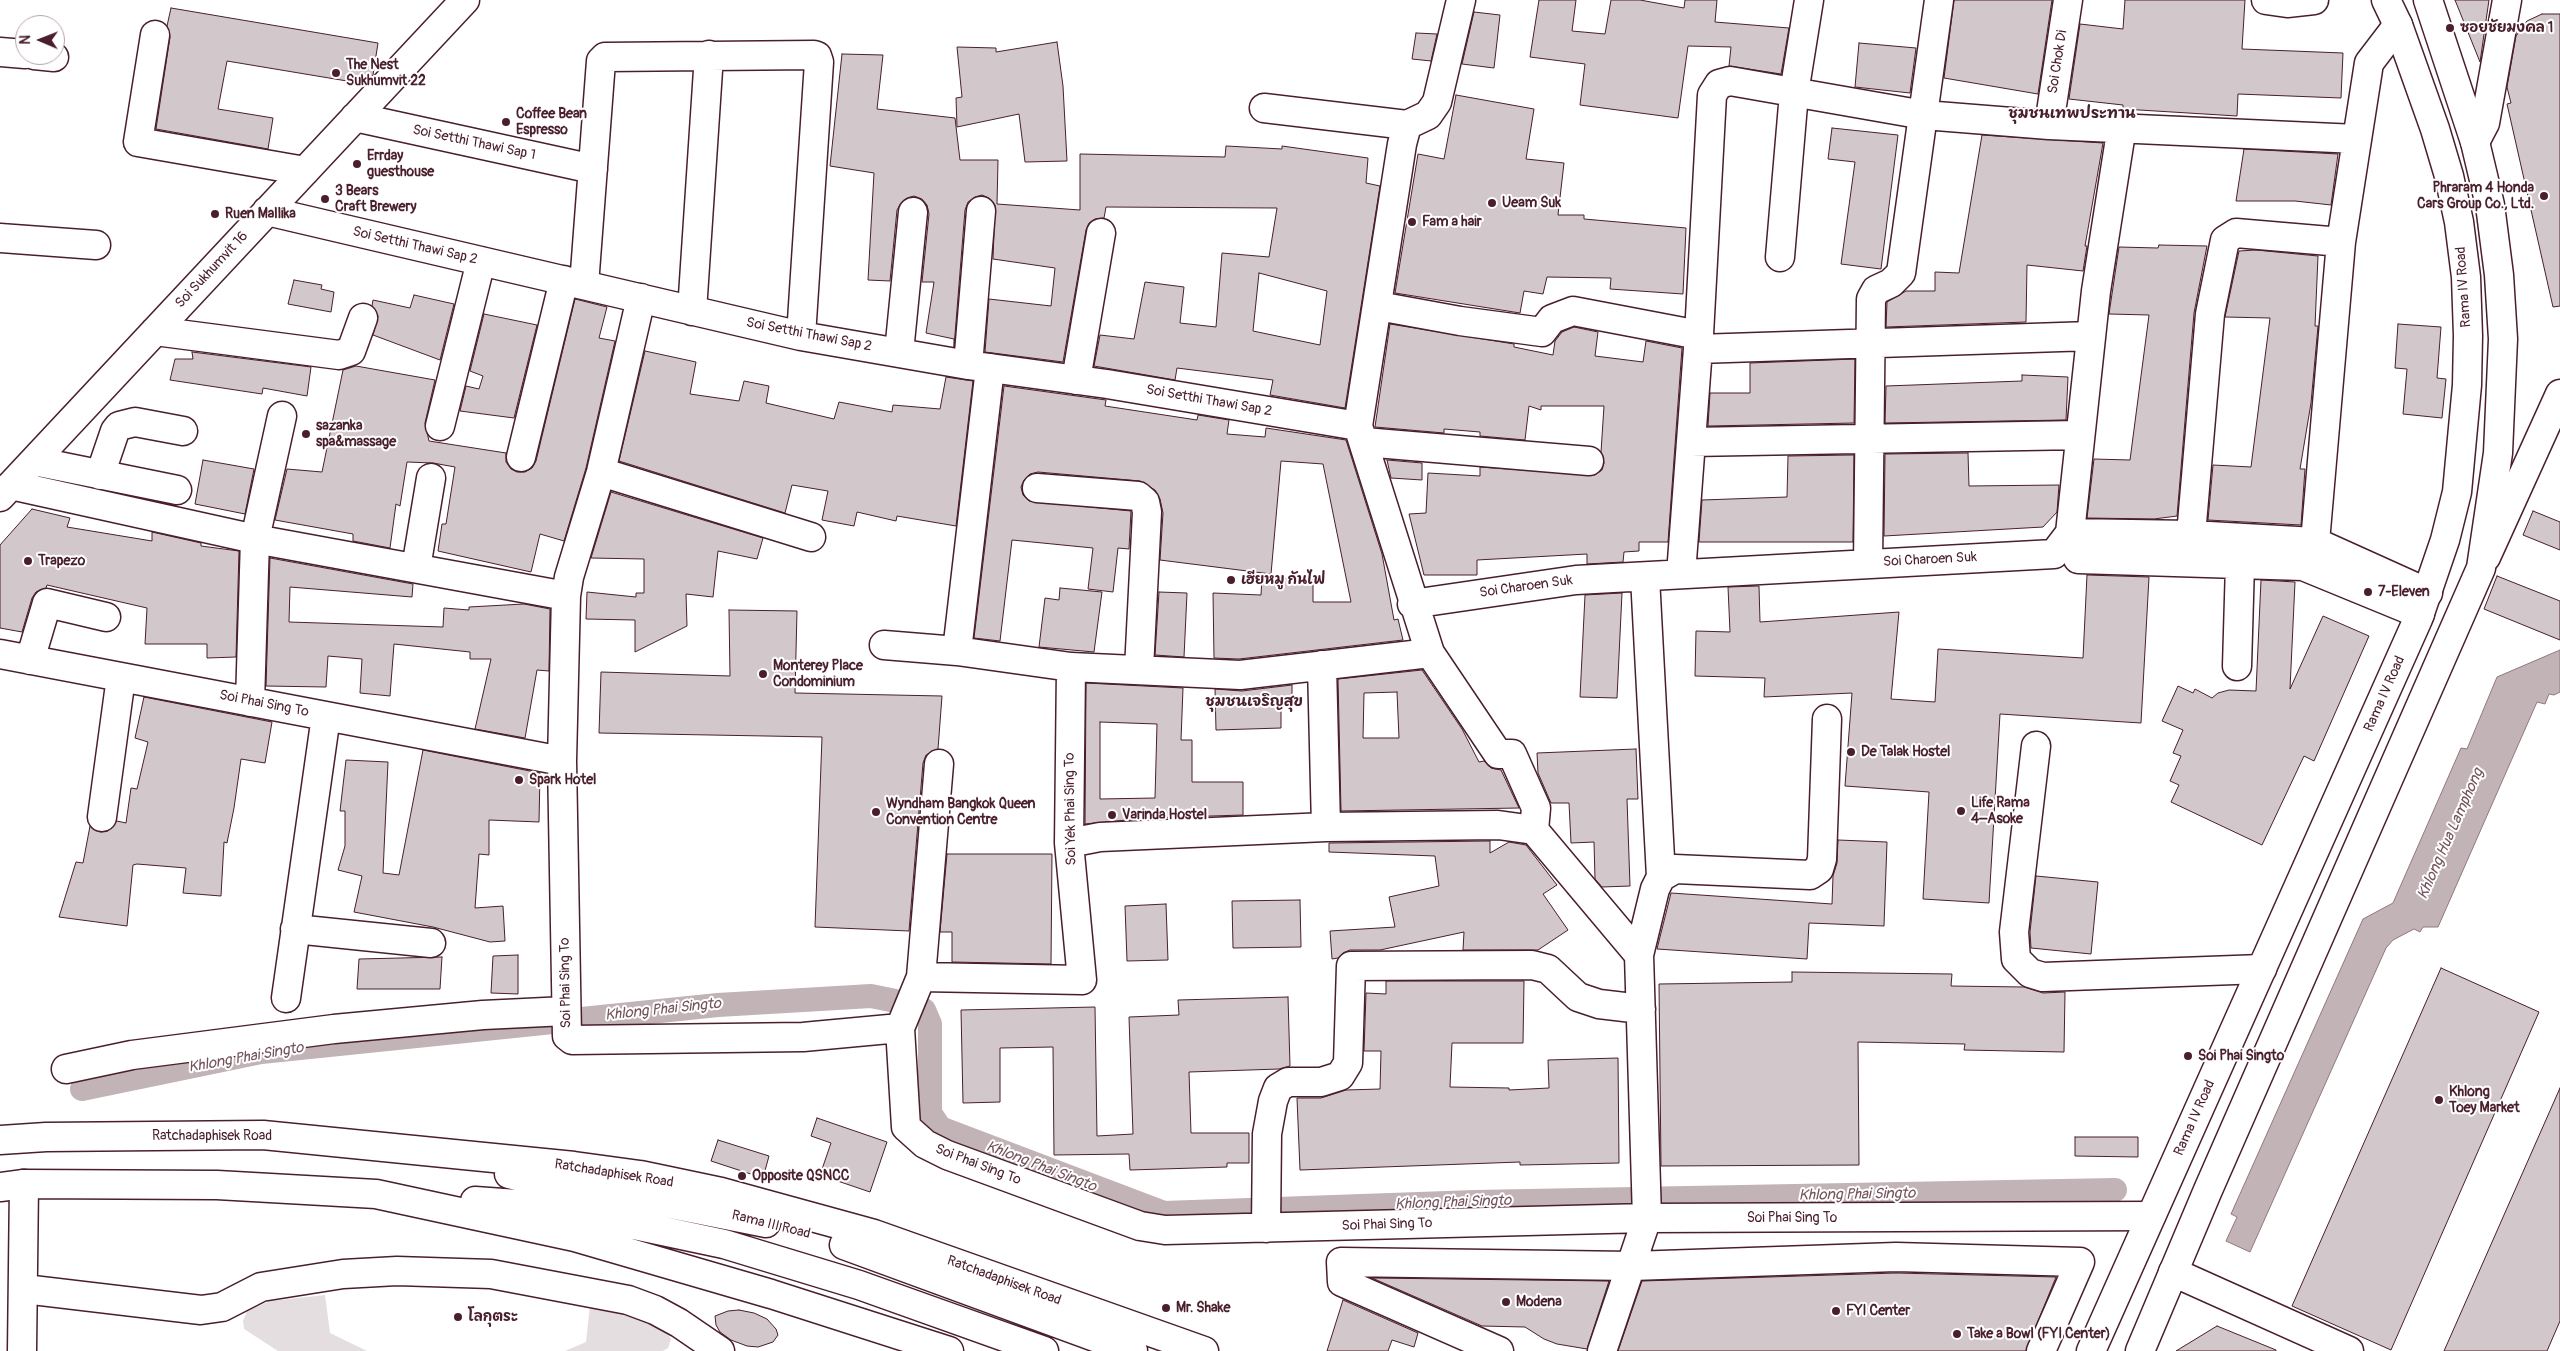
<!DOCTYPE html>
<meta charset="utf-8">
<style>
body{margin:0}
#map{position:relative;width:2560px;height:1351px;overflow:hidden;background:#fff;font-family:Pangolin,sans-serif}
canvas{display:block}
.north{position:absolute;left:15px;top:15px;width:50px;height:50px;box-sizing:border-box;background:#fff;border:1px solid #b7a5aa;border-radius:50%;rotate:271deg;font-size:14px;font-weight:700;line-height:20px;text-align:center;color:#4a1f2b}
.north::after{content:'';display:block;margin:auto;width:18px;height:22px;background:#4a1f2b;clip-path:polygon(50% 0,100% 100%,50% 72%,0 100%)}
</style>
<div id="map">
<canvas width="2560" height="1351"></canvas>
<div class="north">N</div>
</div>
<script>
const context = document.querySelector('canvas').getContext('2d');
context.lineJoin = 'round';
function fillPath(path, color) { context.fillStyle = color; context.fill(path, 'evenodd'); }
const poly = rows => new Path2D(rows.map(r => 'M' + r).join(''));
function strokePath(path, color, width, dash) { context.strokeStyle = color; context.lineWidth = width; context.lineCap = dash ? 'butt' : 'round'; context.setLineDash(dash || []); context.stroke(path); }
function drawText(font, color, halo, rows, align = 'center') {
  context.font = font + ' Pangolin,"Playpen Sans Thai",sans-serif'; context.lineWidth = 4; context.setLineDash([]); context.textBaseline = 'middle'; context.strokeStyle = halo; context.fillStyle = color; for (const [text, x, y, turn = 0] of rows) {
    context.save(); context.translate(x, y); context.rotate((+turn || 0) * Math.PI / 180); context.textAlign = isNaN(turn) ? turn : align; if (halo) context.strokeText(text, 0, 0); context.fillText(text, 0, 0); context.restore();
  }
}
const green = poly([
 [325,1295,330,1333,367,1351,278,1351,244,1329,243,1321,247,1311,270,1301],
 [590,1305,633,1314,663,1326,671,1339,668,1348,663,1351,565,1351,586,1342]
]);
const water = poly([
 [2560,650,2560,692,2554,695,2549,694,2545,704,2537,702,2438,927,2423,927,2420,932,2414,929,2393,940,2386,948,2250,1252,2226,1241,2237,1217,2231,1214,2363,919,2393,903,2461,748,2467,749,2497,677,2560,650]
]);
const canal = poly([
 [82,1089,261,1052,718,1005,871,996,915,1005,924,1010,930,1024,930,1113,940,1128,1164,1213,1475,1202,2115,1190]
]);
const building = poly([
 [1539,0,1576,0,1572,31,1605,34,1611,0,1640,0,1684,8,1685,0,1717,0,1715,22,1789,28,1781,74,1729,66,1731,47,1688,46,1678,118,1580,105,1585,64,1530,57,1539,0],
 [1954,0,2052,0,2038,94,1944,78,1954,0],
 [2125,0,2245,0,2242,49,2343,53,2341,98,2238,94,2237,116,2123,109,2123,105,2069,99,2080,24,2123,29,2125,0],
 [2455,0,2489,0,2480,62,2455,0],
 [171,8,378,43,373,75,365,84,227,61,218,109,273,118,268,149,156,129,170,37,167,26,171,8],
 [1474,12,1500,15,1494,68,1462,64,1474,12],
 [2542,14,2560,14,2560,306,2553,307,2507,104,2511,103,2507,87,2516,36,2527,21,2542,14],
 [1416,33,1437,34,1431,61,1412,59,1416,33],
 [1057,42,1063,86,1067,161,1025,162,1019,114,957,127,956,98,962,97,957,47,996,48,996,52,1057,42],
 [1859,43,1916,48,1910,93,1855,87,1859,43],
 [842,54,883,55,877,109,955,118,960,160,998,160,997,204,1080,210,1080,154,1225,157,1226,146,1282,149,1282,146,1368,158,1366,183,1380,186,1345,408,1270,395,1273,380,1177,368,1175,380,1094,366,1100,335,1134,339,1145,282,1184,287,1180,323,1216,327,1222,253,1269,257,1277,208,1106,207,1104,218,1095,219,1089,223,1086,230,1063,362,985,352,989,299,1051,306,1055,268,993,259,995,205,989,198,982,195,975,197,968,202,965,210,954,347,954,339,926,333,934,282,922,282,929,214,927,205,922,199,914,196,907,198,901,203,897,210,890,281,868,280,874,173,830,166,842,54],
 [1259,273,1327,291,1320,345,1253,331,1259,273],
 [1456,95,1534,109,1526,159,1564,163,1558,215,1584,215,1584,219,1686,228,1683,294,1610,289,1611,278,1547,277,1543,294,1524,291,1520,313,1395,293,1418,154,1444,159,1456,95],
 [1832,128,1898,135,1881,269,1841,264,1855,162,1828,159,1832,128],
 [1982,135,2103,143,2085,246,2087,246,2083,271,2027,265,2026,322,1886,327,1887,302,1906,291,1935,291,1935,272,1959,273,1982,135],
 [2244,149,2338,154,2331,205,2295,201,2236,201,2244,149],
 [2159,245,2207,246,2194,313,2177,516,2154,519,2087,518,2094,459,2130,460,2149,315,2109,314,2119,247,2158,248,2159,245],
 [2256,250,2318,256,2315,326,2318,326,2311,403,2300,469,2305,469,2301,525,2208,520,2213,465,2251,467,2270,318,2225,317,2239,251,2256,250],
 [294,280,322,285,321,289,334,292,331,312,288,304,294,280],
 [414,295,454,304,440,360,373,335,378,316,372,306,373,300,410,308,414,295],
 [575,299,607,307,599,338,615,341,586,468,564,541,540,534,531,572,438,551,442,524,446,524,455,467,433,463,407,462,400,506,396,504,390,548,353,541,353,534,275,520,287,469,322,472,343,370,356,366,435,380,425,423,429,441,506,453,506,462,511,469,517,472,525,472,532,468,536,461,575,299],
 [484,314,537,325,514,418,460,411,466,386,479,389,483,376,470,371,484,314],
 [1390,324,1514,344,1514,347,1553,355,1555,341,1562,332,1574,327,1598,332,1595,356,1643,362,1646,341,1682,348,1668,542,1639,542,1639,551,1624,552,1623,562,1587,564,1587,554,1477,560,1477,575,1424,575,1409,514,1426,513,1428,473,1480,476,1480,467,1595,475,1602,470,1604,463,1601,452,1604,406,1541,406,1541,410,1529,406,1525,440,1480,436,1480,432,1444,429,1444,433,1375,427,1390,324],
 [2398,324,2441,327,2437,378,2446,379,2442,418,2403,414,2407,369,2395,368,2398,324],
 [645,351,696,362,690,394,739,401,744,381,769,386,766,403,834,419,839,402,892,412,893,405,940,409,946,377,973,381,956,526,897,516,896,521,857,512,854,526,822,520,828,491,792,485,785,513,619,461,645,351],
 [192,352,311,367,307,396,263,388,262,394,170,380,175,359,193,359,192,352],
 [1855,359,1854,423,1708,426,1710,393,1750,393,1750,363,1855,359],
 [2022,375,2068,377,2066,420,1885,423,1886,386,2022,381,2022,375],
 [1004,386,1106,400,1105,406,1197,420,1198,415,1229,420,1227,434,1265,437,1266,428,1346,440,1382,554,1394,620,1398,619,1403,640,1239,659,1214,658,1213,593,1261,595,1262,578,1313,579,1313,602,1351,602,1323,464,1281,461,1271,574,1160,560,1163,513,1160,499,1155,490,1140,481,1038,472,1030,474,1024,480,1021,487,1023,495,1029,501,1131,511,1129,549,1118,548,1113,592,1088,589,1093,548,1012,540,1000,641,974,638,1004,386],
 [1968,453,1969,486,2059,485,2057,512,2043,527,1884,536,1885,454,1968,453],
 [1854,455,1853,542,1699,542,1702,500,1787,497,1788,456,1854,455],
 [203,460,254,469,245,514,195,504,203,460],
 [1387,460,1422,463,1422,480,1391,478,1387,460],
 [611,492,763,538,757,559,718,551,713,597,686,594,687,626,635,652,635,620,586,619,587,592,636,597,636,593,644,593,644,559,591,558,611,492],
 [32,509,70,518,67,527,152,541,152,532,201,543,201,546,239,551,236,657,207,658,207,644,145,644,147,608,47,585,46,588,36,592,32,598,22,632,0,628,0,545,32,509],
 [2533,511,2560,522,2560,550,2523,535,2533,511],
 [270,558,413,584,412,597,290,587,289,622,443,627,444,608,469,610,469,607,524,604,550,609,549,671,537,670,525,738,475,729,491,659,470,659,470,652,394,644,390,696,360,693,362,659,328,656,326,687,266,686,270,558],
 [2087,575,2149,577,2141,723,2000,714,1989,903,1923,899,1929,792,1845,786,1852,693,1764,697,1765,678,1695,676,1696,631,1730,632,1728,587,1759,586,1760,622,1899,612,1891,699,1935,702,1938,649,2083,658,2087,575],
 [2497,576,2560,601,2560,640,2484,609,2497,576],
 [2261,580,2295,582,2290,689,2323,616,2369,636,2314,761,2304,756,2262,845,2171,802,2179,785,2170,781,2181,756,2173,753,2183,730,2162,721,2178,686,2193,693,2195,689,2212,698,2218,693,2229,690,2256,691,2261,580],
 [1060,588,1102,592,1094,652,1039,647,1045,598,1059,600,1060,588],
 [1159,592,1187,593,1184,657,1155,655,1159,592],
 [1622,593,1617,698,1580,697,1585,595,1622,593],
 [729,610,797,611,795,693,942,696,938,749,926,755,923,763,909,931,815,927,822,737,599,733,601,672,730,676,729,610],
 [1422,670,1462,729,1479,762,1484,761,1491,768,1501,770,1519,808,1341,811,1338,679,1422,670],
 [1397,692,1399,738,1363,738,1364,693,1397,692],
 [1086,683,1183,688,1181,740,1192,740,1192,782,1243,782,1243,815,1148,818,1085,824,1086,683],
 [1100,722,1157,724,1155,798,1100,799,1100,722],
 [1292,685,1292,705,1281,705,1281,728,1216,730,1215,689,1242,691,1292,685],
 [144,697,272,722,265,763,241,759,234,808,227,843,224,842,221,896,183,893,186,868,137,864,133,865,127,926,59,917,76,862,83,863,90,826,100,832,108,831,117,821,126,823,131,788,137,789,148,742,135,738,144,697],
 [1636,749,1638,799,1627,799,1630,886,1602,887,1595,879,1594,842,1571,843,1569,803,1551,803,1538,773,1537,753,1636,749],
 [423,750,540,773,539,822,489,820,489,855,479,854,475,908,503,906,505,941,490,942,433,927,354,912,362,876,338,870,345,846,345,811,340,811,346,760,388,762,383,873,399,875,423,750],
 [1838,840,1887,842,1884,926,1809,923,1807,959,1657,949,1671,893,1832,904,1833,876,1837,863,1838,840],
 [1490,841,1490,853,1509,842,1526,845,1557,885,1543,894,1568,930,1538,950,1463,950,1464,932,1380,950,1350,950,1343,953,1338,958,1332,959,1330,931,1395,927,1389,897,1439,886,1435,856,1329,852,1329,843,1490,841],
 [947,854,1052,854,1051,964,952,962,952,932,940,932,947,854],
 [2036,876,2098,882,2091,954,2031,948,2030,932,2036,876],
 [1300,900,1301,947,1233,948,1232,901,1300,900],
 [1166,904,1168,960,1127,961,1125,906,1166,904],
 [518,955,518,994,491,993,493,956,518,955],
 [442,957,440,989,357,989,359,959,442,957],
 [2441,968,2539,1012,2391,1350,2292,1306,2441,968],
 [1792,972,1952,974,1951,986,2024,987,2043,993,2065,992,2064,1052,1964,1050,1965,1044,1858,1042,1859,1165,1661,1166,1659,984,1792,982,1792,972],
 [1386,981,1524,981,1523,1043,1452,1043,1450,1087,1509,1088,1509,1090,1549,1088,1548,1060,1618,1058,1619,1163,1520,1165,1520,1162,1300,1170,1297,1098,1321,1098,1346,1090,1380,1089,1381,1051,1364,1051,1366,993,1386,994,1386,981],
 [1288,997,1290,1066,1279,1069,1189,1072,1191,1133,1249,1133,1249,1163,1227,1163,1227,1167,1130,1170,1129,1154,1054,1155,1053,1047,1000,1048,1000,1102,963,1103,961,1010,1095,1007,1097,1136,1133,1134,1129,1017,1179,1015,1178,1000,1288,997],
 [2560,1088,2560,1321,2547,1351,2444,1351,2560,1088],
 [817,1118,887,1142,870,1192,820,1175,831,1143,811,1136,817,1118],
 [2075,1137,2138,1137,2138,1157,2075,1156,2075,1137],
 [718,1140,769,1156,763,1178,711,1161,718,1140],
 [1896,1273,2056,1277,2026,1351,1618,1351,1642,1281,1896,1273],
 [1372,1278,1609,1281,1587,1349,1557,1344,1544,1339,1525,1327,1482,1326,1372,1278],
 [1343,1300,1418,1333,1414,1347,1392,1340,1388,1351,1327,1351,1343,1300],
 [739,1310,754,1313,767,1319,776,1329,778,1335,773,1342,758,1347,747,1346,731,1340,720,1332,716,1325,715,1316,728,1311,739,1310],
 [2217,1326,2276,1350,2276,1351,2176,1351,2217,1326]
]);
const minor = poly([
 [1461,0,1437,102,1428,115,1407,125,1402,144,1358,426,1430,653,1498,754,1512,754,1536,808,1534,830],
 [2266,0,2287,3,2314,0],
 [155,35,138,142,305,171],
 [0,52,25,54],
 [34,55,54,57],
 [1264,108,1407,125],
 [355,117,593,169],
 [2049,125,2068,0],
 [2475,142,2485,123,2507,0],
 [267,211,801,336,968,365,1107,384,1358,426],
 [0,238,96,245],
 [1780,257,1794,93,1809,0],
 [584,285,601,61,605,57,814,55,817,56,819,62,801,336],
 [641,298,601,472,569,577,566,596,562,761,567,1036,572,1040,803,1037,900,1028],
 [1378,306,1460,321,1542,332,1552,319,1573,311,1699,335],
 [692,311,709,55],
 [155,331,339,355,351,351,363,318],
 [1698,349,2091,336],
 [899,352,913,212],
 [968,365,981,211],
 [990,368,957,651,1071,667,1240,675,1430,653],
 [1076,380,1101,233],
 [440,426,481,261],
 [1364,442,1589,461],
 [1691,442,2080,435],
 [521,457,564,280],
 [34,461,177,490],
 [601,472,811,537],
 [100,475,115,431,119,426,135,422,183,431],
 [11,485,255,539,566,596],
 [1037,488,1138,496,1145,502,1147,512,1139,669],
 [0,497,465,0],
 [2070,533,2096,291,2122,126],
 [2191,535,2210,314,2225,240,2236,233,2341,242],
 [2315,542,2341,242,2369,63,2398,25],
 [2486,557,2560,394],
 [2078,559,2303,566,2420,614],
 [1868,564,1871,299,1876,290,1891,283,1901,273,1939,0],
 [416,568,431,478],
 [1681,574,1699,335,1712,95,1719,84,1730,81,1924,115,2049,125,2357,139],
 [1645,577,1661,877],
 [1412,604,1576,580,2054,554,2070,533,2191,535,2315,542,2428,593],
 [884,645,957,651],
 [0,654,562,761],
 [30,660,47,603,106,617],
 [1322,665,1326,827],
 [2237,666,2240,564],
 [1071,667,1069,843,1082,980,921,977,900,1028,906,1127,925,1144,947,1155,1140,1226,1165,1230,1647,1218,2151,1216],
 [250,702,255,539,282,416],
 [2036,746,2014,932,2016,959,2030,973,2043,977,2262,969],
 [102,817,121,677],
 [1069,843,1100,837,1326,827,1498,825,1534,830,1639,955,1647,1218,1602,1351],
 [295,929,431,943],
 [1639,955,1655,889,1661,877,1675,869,1810,875,1819,869,1822,859,1827,719],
 [921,977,939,764],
 [286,998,326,716],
 [66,1069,132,1055,334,1029,483,1015,566,1011],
 [1266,1228,1267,1134,1273,1101,1278,1088,1288,1082,1321,1082,1340,1076,1348,1063,1351,966,1532,965,1548,969,1578,997,1599,1004,1641,1009],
 [2173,1272,2349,1351],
 [24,1289,201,1310,222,1307,261,1287,343,1274,397,1271,491,1274,628,1300,655,1310,679,1323,720,1351],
 [22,1351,24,1184],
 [1499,1351,1342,1282,1341,1262,1632,1266,1896,1257,2080,1262,2041,1351]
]);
const major = poly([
 [0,1140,46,1137,263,1135,574,1166,640,1175,721,1192,874,1234,1204,1351],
 [509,1174,575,1189,661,1202,766,1223],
 [0,1187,24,1184,217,1185,376,1194,575,1237,771,1294,949,1351],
 [475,1201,545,1206,724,1244,859,1285,1044,1351],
 [844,1245,1133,1351],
 [2091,1351,2418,619,2445,540,2457,492,2467,385,2468,336,2466,277,2459,222,2449,176,2435,129,2398,25,2386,0],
 [2140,1351,2208,1190,2481,568,2498,453,2503,339,2499,275,2490,205,2475,142,2428,0]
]);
const markers = [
 [2450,28,5,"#4a1f2b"],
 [336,73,5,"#4a1f2b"],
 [506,122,5,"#4a1f2b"],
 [357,164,5,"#4a1f2b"],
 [2544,196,5,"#4a1f2b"],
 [325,199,5,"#4a1f2b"],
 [1492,203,5,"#4a1f2b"],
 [215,214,5,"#4a1f2b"],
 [1412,222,5,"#4a1f2b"],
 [306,434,5,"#4a1f2b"],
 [28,561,5,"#4a1f2b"],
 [1231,580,5,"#4a1f2b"],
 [2368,592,5,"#4a1f2b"],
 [763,674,5,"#4a1f2b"],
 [1851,752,5,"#4a1f2b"],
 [519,780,5,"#4a1f2b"],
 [1961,811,5,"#4a1f2b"],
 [876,812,5,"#4a1f2b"],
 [1112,815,5,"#4a1f2b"],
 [2188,1056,5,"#4a1f2b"],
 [2439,1100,5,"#4a1f2b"],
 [742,1176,5,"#4a1f2b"],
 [1506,1302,5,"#4a1f2b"],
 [1166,1308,5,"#4a1f2b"],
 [1836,1311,5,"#4a1f2b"],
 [458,1317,5,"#4a1f2b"],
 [1957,1334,5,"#4a1f2b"]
];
const poiNames = [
 ["ซอยชัยมงคล 1",2460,28],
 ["The Nest",346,65],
 ["Sukhumvit 22",346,81],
 ["Coffee Bean",516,114],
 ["Espresso",516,130],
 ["Errday",367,156],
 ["guesthouse",367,172],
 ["Phraram 4 Honda",2534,188,"right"],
 ["Cars Group Co., Ltd.",2534,204,"right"],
 ["3 Bears",335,191],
 ["Craft Brewery",335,207],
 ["Ueam Suk",1502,203],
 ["Ruen Mallika",225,214],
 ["Fam a hair",1422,222],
 ["sazanka",316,426],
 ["spa&massage",316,442],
 ["Trapezo",38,561],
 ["เฮียหมู กันไฟ",1241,580],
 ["7-Eleven",2378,592],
 ["Monterey Place",773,666],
 ["Condominium",773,682],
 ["De Talak Hostel",1861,752],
 ["Spark Hotel",529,780],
 ["Life Rama",1971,803],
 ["4–Asoke",1971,819],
 ["Wyndham Bangkok Queen",886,804],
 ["Convention Centre",886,820],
 ["Varinda Hostel",1122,815],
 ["Soi Phai Singto",2198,1056],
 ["Khlong",2449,1092],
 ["Toey Market",2449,1108],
 ["Opposite QSNCC",752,1176],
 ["Modena",1516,1302],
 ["Mr. Shake",1176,1308],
 ["FYI Center",1846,1311],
 ["โลกุตระ",468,1317],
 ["Take a Bowl (FYI Center)",1967,1334]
];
const streetNames = [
 ["Soi Chok Di",2058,62,-81],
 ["Soi Setthi Thawi Sap 1",474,143,12],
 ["Soi Setthi Thawi Sap 2",415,246,13],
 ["Soi Sukhumvit 16",212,270,-47],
 ["Rama IV Road",2464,287,-94],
 ["Soi Setthi Thawi Sap 2",809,335,11],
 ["Soi Setthi Thawi Sap 2",1209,401,10],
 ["Soi Charoen Suk",1930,560,-3],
 ["Soi Charoen Suk",1526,587,-8],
 ["Rama IV Road",2385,694,-66],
 ["Soi Phai Sing To",264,704,11],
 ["Soi Yek Phai Sing To",1071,809,-91],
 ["Soi Phai Sing To",566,983,-91],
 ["Rama IV Road",2195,1118,-66],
 ["Ratchadaphisek Road",212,1136],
 ["Soi Phai Sing To",978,1165,21],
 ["Ratchadaphisek Road",614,1174,9],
 ["Soi Phai Sing To",1792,1218],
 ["Rama III Road",771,1225,14],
 ["Soi Phai Sing To",1387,1225,-2],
 ["Ratchadaphisek Road",1004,1281,20]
];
const neighbourhoodNames = [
 ["ชุมชนเทพประทาน",2072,114],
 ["ชุมชนเจริญสุข",1254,702]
];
const waterNames = [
 ["Khlong Hua Lamphong",2451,834,-66],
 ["Khlong Phai Singto",663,1010,-6],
 ["Khlong Phai Singto",246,1058,-10],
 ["Khlong Phai Singto",1041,1167,21],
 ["Khlong Phai Singto",1857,1195,-1],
 ["Khlong Phai Singto",1453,1203,-2]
];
fillPath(green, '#e5dee0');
fillPath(water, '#c1b3b6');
strokePath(water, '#91787e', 1);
strokePath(canal, '#c1b3b6', 24);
fillPath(building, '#d2c7cb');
strokePath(building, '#4a1f2b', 1);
strokePath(minor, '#4a1f2b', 31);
strokePath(major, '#4a1f2b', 31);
strokePath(minor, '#fff', 28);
strokePath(major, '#fff', 28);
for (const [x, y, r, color] of markers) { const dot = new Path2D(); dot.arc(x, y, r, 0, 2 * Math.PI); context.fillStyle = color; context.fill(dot); strokePath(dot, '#fff', 2); }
drawText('bold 14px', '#4a1f2b', '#fff', poiNames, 'left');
drawText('14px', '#4a1f2b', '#fff', streetNames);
drawText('bold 15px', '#4a1f2b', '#fff', neighbourhoodNames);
drawText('italic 15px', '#74535c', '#fff', waterNames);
</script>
